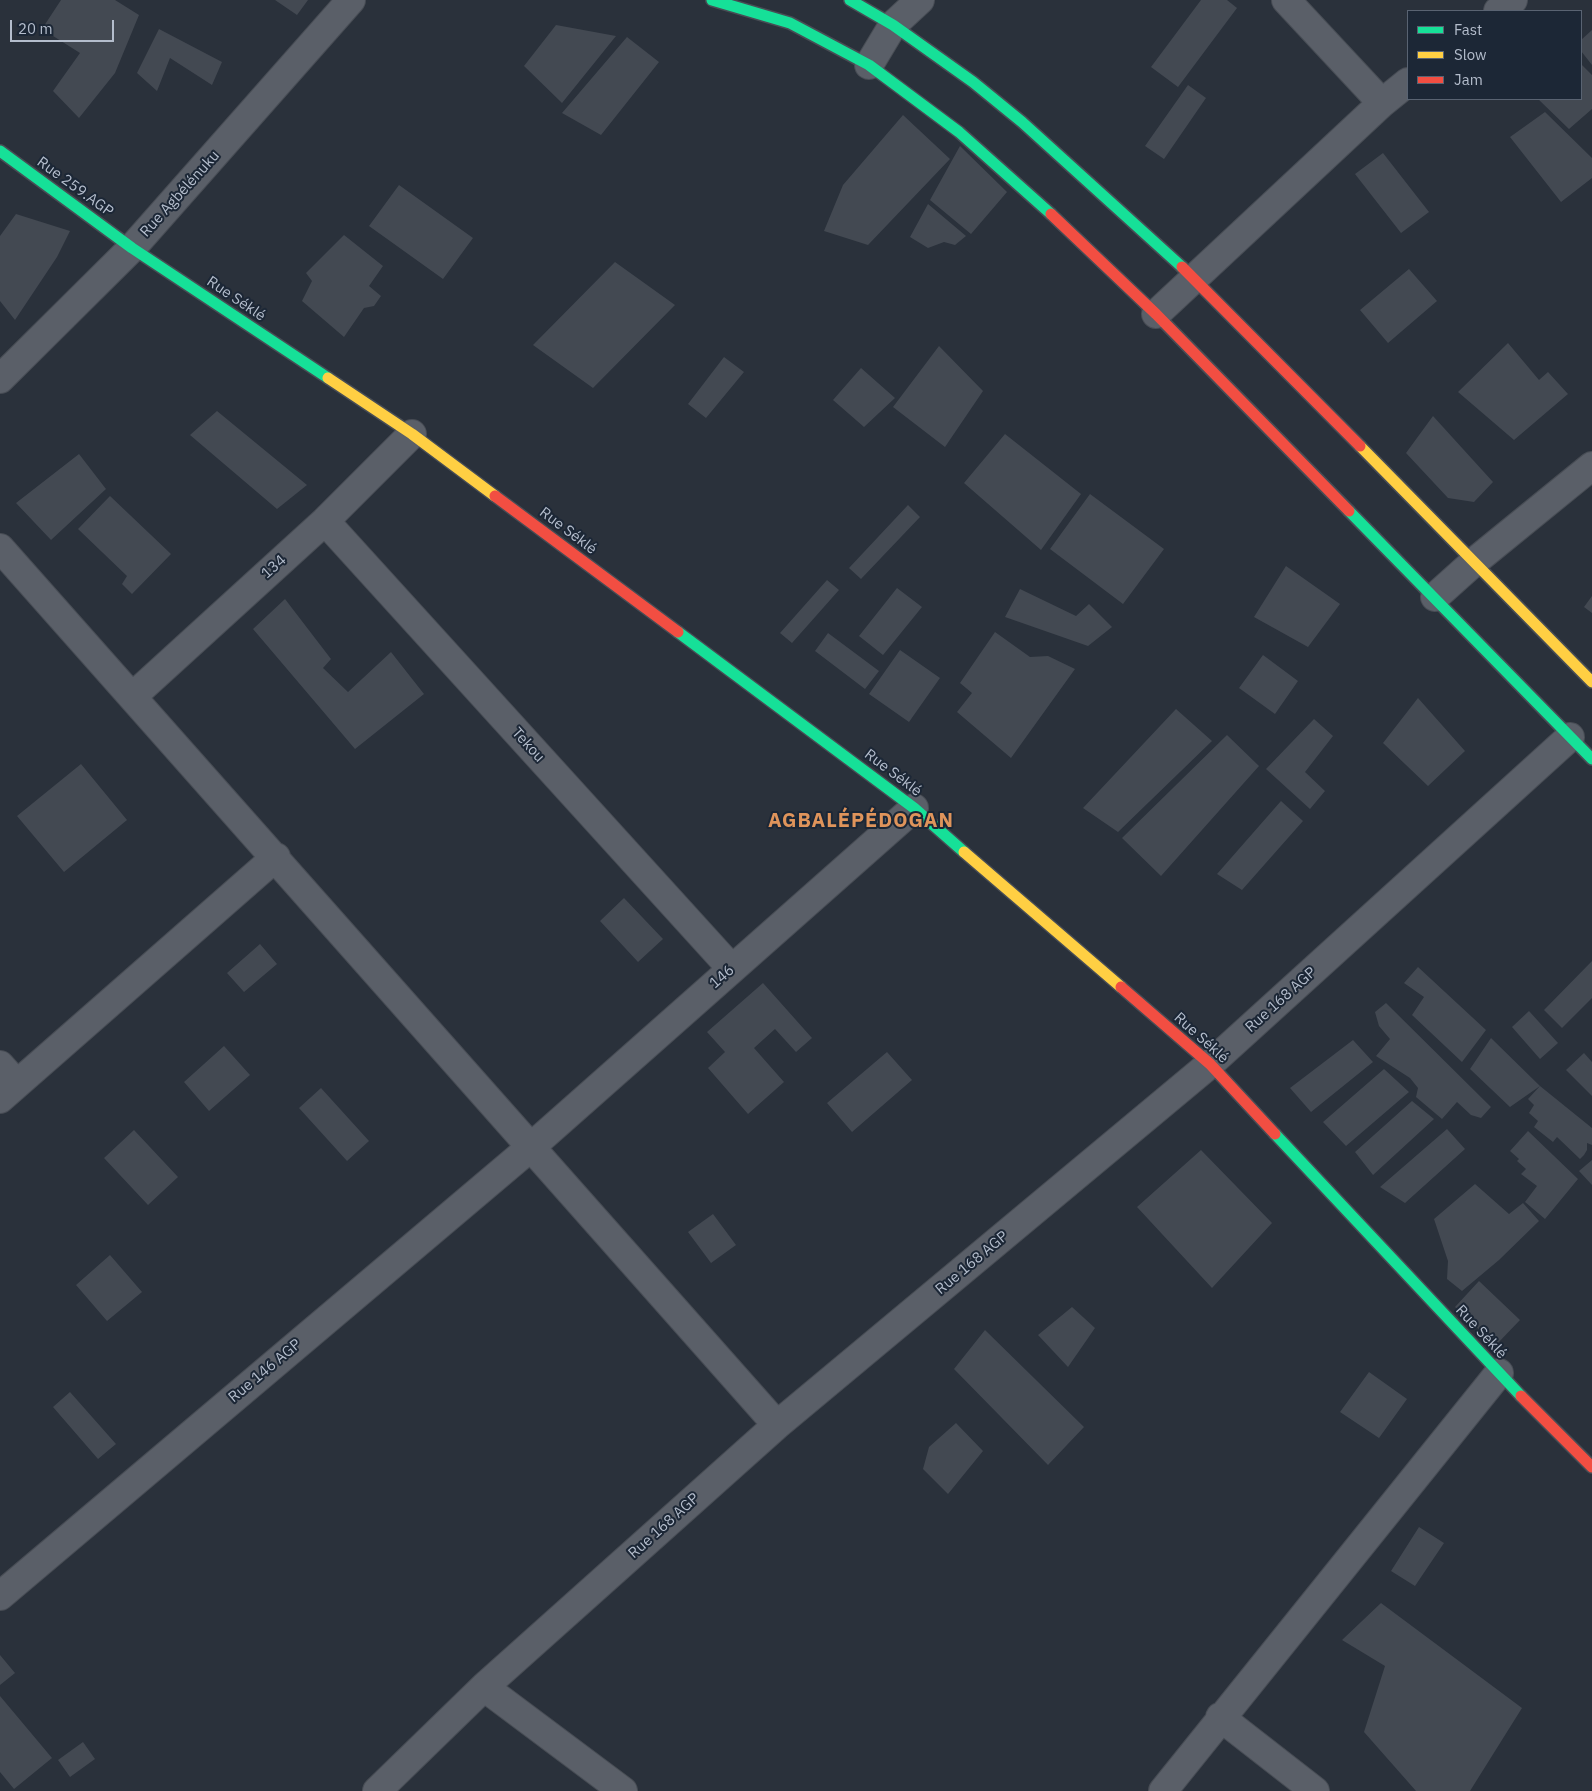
<!DOCTYPE html>
<meta charset="utf-8">
<style>
body{margin:0}
#map{position:relative;width:1592px;height:1791px;overflow:hidden;background:#2a313b;font-family:"IBM Plex Sans",sans-serif}
canvas{display:block}
.legend{position:absolute;left:1407px;top:10px;width:175px;height:90px;box-sizing:border-box;background:#1c2736;border:1px solid #596372;margin:0;padding:6px 9px;list-style:none;font-size:15px;color:#b4bdcc}
.legend li{display:flex;align-items:center;gap:10px;height:25px}
.legend b{width:25px;border:1px solid #596372}
.scale{position:absolute;left:10px;top:20px;width:104px;height:22px;box-sizing:border-box;border:2px solid #b4bdcc;border-top:0;padding-left:6px;font-size:15px;line-height:18px;white-space:nowrap;color:#b4bdcc;-webkit-text-stroke:4px #1c2736;paint-order:stroke}
</style>
<div id="map">
<canvas width="1592" height="1791"></canvas>
<ul class="legend">
<li><b style="height:6px;background:#16e098"></b>Fast</li>
<li><b style="height:6px;background:#ffcf43"></b>Slow</li>
<li><b style="height:6px;background:#f24e42"></b>Jam</li>
</ul>
<div class="scale">20 m</div>
</div>
<script>
const context = document.querySelector('canvas').getContext('2d');
context.lineJoin = 'round';
function fillPath(path, color) { context.fillStyle = color; context.fill(path, 'evenodd'); }
const poly = rows => new Path2D(rows.map(r => 'M' + r).join(''));
function strokePath(path, color, width, dash) { context.strokeStyle = color; context.lineWidth = width; context.lineCap = dash ? 'butt' : 'round'; context.setLineDash(dash || []); context.stroke(path); }
function drawText(font, color, halo, rows, align = 'center') {
  context.font = font + ' "IBM Plex Sans",sans-serif'; context.lineWidth = 4; context.setLineDash([]); context.textBaseline = 'middle'; context.strokeStyle = halo; context.fillStyle = color; for (const [text, x, y, turn = 0] of rows) {
    context.save(); context.translate(x, y); context.rotate((+turn || 0) * Math.PI / 180); context.textAlign = isNaN(turn) ? turn : align; if (halo) context.strokeText(text, 0, 0); context.fillText(text, 0, 0); context.restore();
  }
}
const building = poly([
 [61,0,115,0,139,15,115,73,79,118,53,91,80,53,42,29],
 [275,0,308,0,297,15],
 [1201,0,1227,0,1237,8,1178,87,1151,67],
 [556,25,616,36,562,103,524,66],
 [159,29,222,62,212,85,170,58,157,91,137,73],
 [1592,30,1592,65,1581,51,1581,40],
 [627,37,659,62,601,135,562,113],
 [1581,64,1592,75,1592,109,1569,129,1538,99,1581,99],
 [1188,85,1206,98,1164,159,1145,146],
 [1545,112,1592,158,1592,178,1561,202,1510,137],
 [903,115,950,159,868,245,824,231,843,185],
 [960,146,1007,192,971,234,930,200],
 [1383,153,1429,212,1401,233,1355,174],
 [399,185,473,238,443,279,369,226],
 [928,204,966,236,955,245,944,242,928,248,910,237],
 [16,214,70,231,57,257,15,320,0,301,0,236],
 [344,235,383,266,369,286,381,296,374,306,364,308,344,337,302,301,312,281,306,273],
 [615,262,675,305,593,388,533,345],
 [1409,269,1437,301,1388,343,1360,310],
 [1508,343,1539,380,1548,372,1568,394,1514,440,1458,392],
 [939,346,983,391,945,447,893,407],
 [724,357,744,372,706,418,688,404],
 [861,368,895,398,864,427,833,400],
 [217,411,307,485,277,509,190,435],
 [1433,416,1493,482,1474,502,1448,498,1406,453],
 [1005,434,1081,494,1041,550,964,483],
 [79,454,106,489,51,540,16,503],
 [1090,494,1164,549,1123,604,1050,549],
 [110,496,171,554,132,594,122,584,127,576,78,529],
 [908,505,920,517,861,579,849,568],
 [1286,566,1340,604,1308,647,1254,617],
 [827,580,839,590,792,643,780,633],
 [897,588,922,607,883,655,859,636],
 [1020,589,1076,616,1089,604,1112,627,1088,646,1005,617],
 [1592,596,1592,613,1584,607],
 [285,599,331,659,323,668,348,692,391,652,424,694,355,749,253,629],
 [995,632,1030,657,1048,656,1075,669,1011,758,957,712,972,693,960,683],
 [828,633,879,671,865,689,815,651],
 [900,650,940,678,909,722,869,694],
 [1263,655,1298,681,1275,714,1239,688],
 [1418,698,1465,751,1428,786,1383,743],
 [1176,709,1212,741,1118,832,1083,808],
 [1314,719,1333,736,1305,772,1325,791,1310,809,1266,769],
 [1227,735,1259,766,1161,876,1122,838],
 [81,764,127,820,64,872,17,816],
 [1281,801,1303,821,1242,890,1217,874],
 [624,898,663,939,638,962,600,921],
 [260,944,277,964,244,992,227,973],
 [1592,961,1592,998,1562,1028,1544,1010],
 [1418,967,1486,1030,1462,1062,1412,1015,1424,997,1404,983],
 [763,983,812,1038,796,1052,775,1029,754,1048,784,1082,748,1114,708,1068,725,1052,707,1032],
 [1386,1003,1491,1107,1481,1118,1471,1115,1457,1102,1442,1119,1416,1097,1418,1088,1410,1078,1376,1056,1390,1039,1379,1026,1375,1012],
 [1529,1011,1558,1043,1540,1059,1512,1027],
 [1491,1038,1540,1086,1592,1128,1592,1145,1587,1143,1587,1150,1584,1155,1580,1159,1557,1137,1553,1142,1534,1127,1538,1121,1529,1113,1534,1105,1528,1099,1540,1086,1510,1107,1470,1069],
 [1353,1040,1373,1062,1311,1112,1290,1088],
 [224,1046,250,1075,209,1111,184,1082],
 [887,1052,912,1080,852,1132,827,1103],
 [1584,1053,1592,1062,1592,1096,1566,1070],
 [1384,1069,1409,1092,1346,1146,1323,1122],
 [321,1088,369,1141,347,1161,299,1108],
 [1412,1101,1434,1119,1373,1175,1355,1152],
 [1447,1129,1465,1149,1405,1203,1380,1187],
 [134,1130,178,1177,148,1205,104,1158],
 [1528,1131,1578,1179,1545,1219,1525,1202,1537,1186,1521,1174,1526,1169,1517,1161,1519,1159,1510,1151],
 [1201,1150,1272,1223,1212,1288,1137,1207],
 [1592,1160,1592,1185,1579,1171],
 [1475,1184,1509,1214,1523,1203,1539,1221,1499,1260,1462,1291,1447,1279,1448,1261,1434,1219],
 [713,1214,736,1245,711,1263,688,1232],
 [110,1255,142,1292,107,1321,76,1285],
 [1479,1281,1520,1320,1496,1345,1455,1307],
 [1072,1307,1095,1328,1068,1367,1038,1335],
 [985,1330,1084,1427,1048,1465,954,1369],
 [1369,1372,1407,1399,1379,1438,1340,1412],
 [70,1392,116,1444,98,1459,53,1407],
 [956,1423,983,1451,948,1494,923,1469,929,1447],
 [1419,1527,1444,1543,1415,1586,1391,1571],
 [1381,1603,1522,1708,1470,1791,1416,1791,1364,1732,1385,1666,1342,1640],
 [0,1655,15,1673,0,1685],
 [0,1696,52,1758,14,1789,0,1772],
 [83,1742,95,1759,70,1777,58,1760]
]);
const street = poly([
 [1286,0,1382,103],
 [1498,11,1513,0],
 [869,65,893,25,920,0],
 [1156,314,1382,103,1408,82],
 [0,379,132,248,351,0],
 [325,521,732,969],
 [0,548,777,1425],
 [1435,597,1474,562,1592,466],
 [133,696,325,521,412,434],
 [0,1065,17,1084],
 [0,1099,276,857],
 [0,1596,531,1147,914,808],
 [484,1687,623,1791],
 [1220,1717,1315,1791],
 [377,1791,484,1687,777,1425,1210,1064,1570,737],
 [1163,1791,1499,1373]
]);
const fast = poly([
 [712,0,790,23,869,65,959,132,1051,214],
 [850,0,893,25,973,82,1022,122,1182,267],
 [0,151,132,248,328,378],
 [1349,511,1592,759],
 [678,632,914,808,964,852],
 [1275,1134,1521,1396]
]);
const slow = poly([
 [328,378,412,434,495,496],
 [1360,446,1592,682],
 [964,852,1121,987]
]);
const jam = poly([
 [1051,214,1156,314,1349,511],
 [1182,267,1360,446],
 [495,496,678,632],
 [1121,987,1210,1064,1275,1134],
 [1521,1396,1592,1467]
]);
const streetNames = [
 ["Rue 259.AGP",75,187,36],
 ["Rue Agbélénuku",180,194,-48],
 ["Rue Séklé",236,299,34],
 ["Rue Séklé",568,531,37],
 ["134",274,567,-42],
 ["Tekou",528,745,48],
 ["Rue Séklé",893,773,37],
 ["146",722,977,-41],
 ["Rue 168 AGP",1281,1000,-42],
 ["Rue Séklé",1201,1038,42],
 ["Rue 168 AGP",972,1263,-40],
 ["Rue Séklé",1481,1332,47],
 ["Rue 146 AGP",265,1371,-40],
 ["Rue 168 AGP",664,1526,-42]
];
const districtNames = [
 ["AGBALÉPÉDOGAN",861,821]
];
fillPath(building, '#434952');
strokePath(street, '#484d55', 30);
strokePath(fast, '#484d55', 14);
strokePath(slow, '#484d55', 14);
strokePath(jam, '#484d55', 14);
strokePath(street, '#5a5f68', 28);
strokePath(fast, '#16e098', 11);
strokePath(slow, '#ffcf43', 11);
strokePath(jam, '#f24e42', 11);
drawText('15px', '#b4bdcc', '#1c2736', streetNames);
context.letterSpacing = '1px';
drawText('bold 20px', '#df945b', '#1c2736', districtNames);
context.letterSpacing = '0px';
</script>
